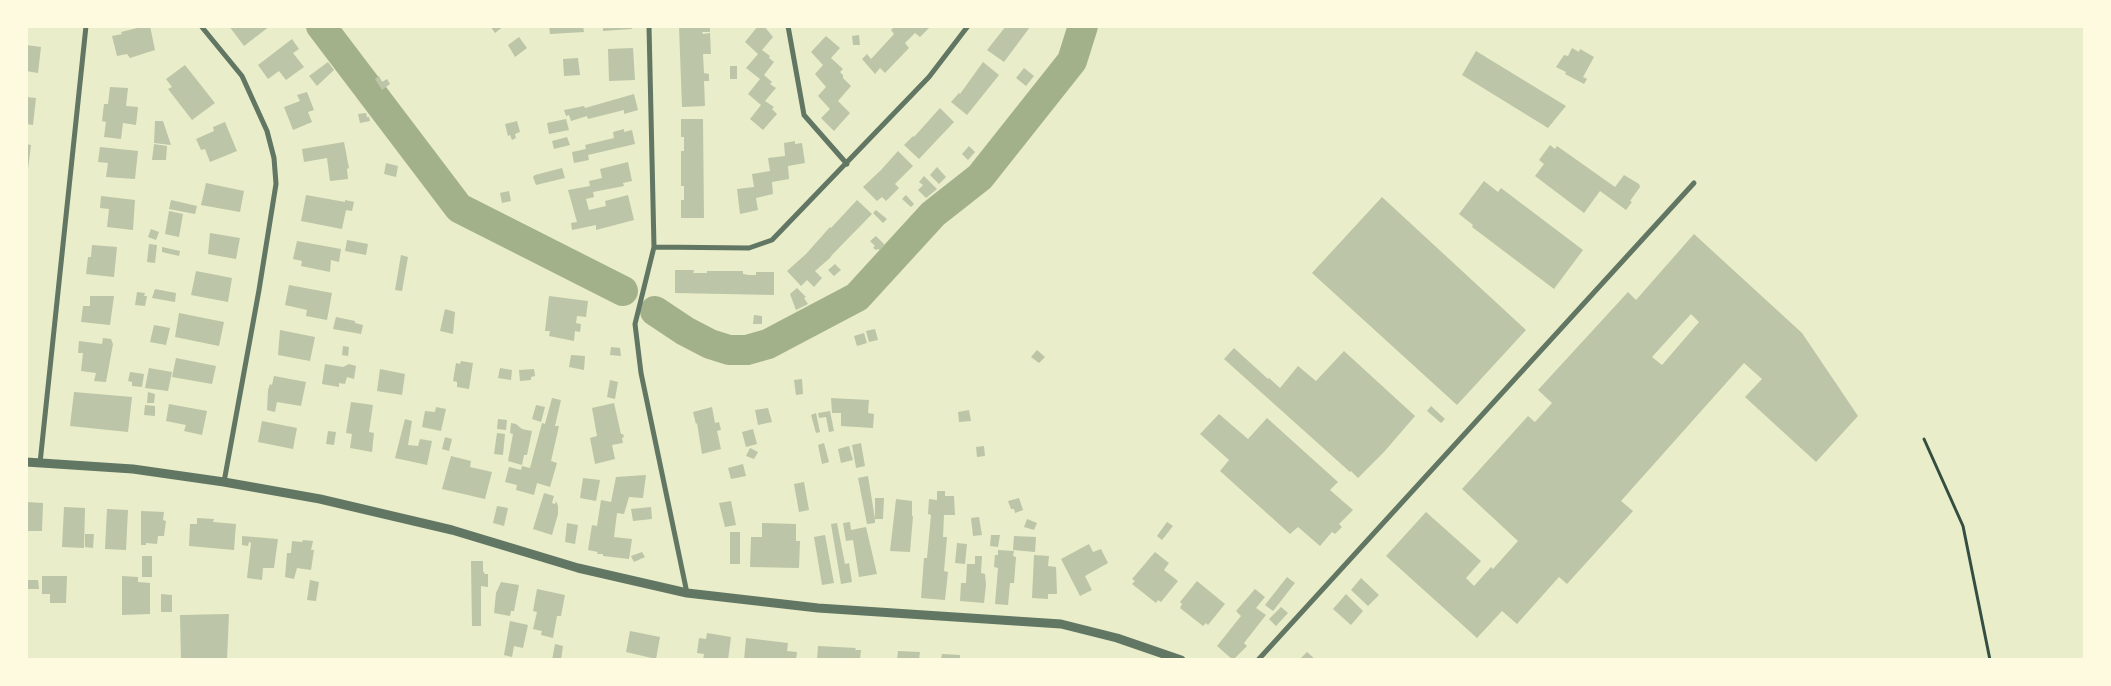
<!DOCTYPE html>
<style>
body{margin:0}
#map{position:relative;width:2111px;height:686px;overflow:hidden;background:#e9edc9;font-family:Bitter,serif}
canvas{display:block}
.frame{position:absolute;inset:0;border:28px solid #fefae0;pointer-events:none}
</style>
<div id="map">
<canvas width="2111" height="686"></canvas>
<div class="frame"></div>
</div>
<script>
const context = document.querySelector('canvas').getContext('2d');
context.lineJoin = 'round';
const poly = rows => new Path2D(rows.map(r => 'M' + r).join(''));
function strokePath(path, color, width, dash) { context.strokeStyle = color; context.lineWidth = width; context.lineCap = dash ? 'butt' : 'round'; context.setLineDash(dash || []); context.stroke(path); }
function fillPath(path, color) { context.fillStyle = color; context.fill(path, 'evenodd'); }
const river = poly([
 [321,26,459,208,623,291],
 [655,311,685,331,710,344,729,350,747,350,768,344,857,297,933,214,980,177,1072,61,1083,26]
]);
const building = poly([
 [145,26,150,26,155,50,130,58,127,54,117,56,112,36,122,34,121,32],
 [229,26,270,26,244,46],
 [490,26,504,26,495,33],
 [549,26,583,26,584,32,550,34],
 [603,26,632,26,632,29,603,31],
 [679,26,710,26,710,32,702,32,703,34,710,33,711,54,703,54,704,73,709,74,709,81,704,81,705,106,682,107],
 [758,26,764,26,773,37,762,50,770,56,769,58,774,62,764,75,772,82,770,84,776,88,765,101,774,107,772,109,777,114,763,130,750,119,761,105,748,94,760,79,746,68,758,54,745,42],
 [895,26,931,26,920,37,915,33,905,43,909,48,885,73,880,68,875,74,862,59,867,54,871,59,873,57,894,34,891,30],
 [1006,26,1030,27,1004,62,987,50],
 [859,35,860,45,853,45,852,36],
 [826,36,840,48,831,58,843,69,840,72,843,75,843,78,851,86,838,101,850,113,834,131,821,118,830,109,818,96,826,87,815,74,823,65,811,52],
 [519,37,527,48,515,57,508,45],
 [292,39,299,49,293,53,304,67,286,80,279,71,268,79,258,65],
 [26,45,41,47,38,73,26,71],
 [633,48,635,80,609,81,608,49],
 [1572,48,1579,52,1580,49,1594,57,1583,77,1587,79,1584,84,1565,74,1566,72,1556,67,1564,55,1568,56],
 [1476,51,1566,106,1548,128,1462,75],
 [578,58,580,75,564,76,563,59],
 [328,62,334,70,317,86,309,76],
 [983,62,999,75,967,115,951,102,959,93,960,94],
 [185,65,215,103,192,120,168,89,172,87,166,79],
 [730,66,737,66,737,79,730,79],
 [1024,68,1034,76,1026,86,1016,78],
 [379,76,382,82,387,79,390,84,382,90,375,79],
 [110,87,128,88,126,106,138,107,136,125,123,123,121,139,104,137,106,122,102,121,104,104,108,104],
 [307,92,314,110,308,112,312,122,293,130,284,107,300,101,297,95],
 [634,94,638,110,624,114,624,110,588,119,587,116,571,121,569,115,566,116,564,110,584,106,585,108],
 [26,97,36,98,33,125,26,124],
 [940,108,954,122,919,159,904,145,913,136,914,137],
 [366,113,367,117,369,117,370,121,360,123,358,114],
 [566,119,569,130,549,134,547,123],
 [681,119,703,119,704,218,681,218,681,200,684,200,684,186,681,186,681,151,684,151,684,137,681,137],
 [155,121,163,121,171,145,154,143],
 [517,121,520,132,515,134,516,138,512,140,510,135,508,136,505,124],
 [225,122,237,151,210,162,205,149,201,150,196,139,214,131,213,127],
 [624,129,624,132,632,130,635,144,588,155,589,160,574,163,572,152,586,149,585,145,614,138,613,132],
 [567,137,570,145,554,149,552,141],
 [795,141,795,144,802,143,805,163,788,166,789,179,772,182,773,194,756,198,758,210,740,214,737,189,754,187,752,174,770,171,768,158,785,156,784,143],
 [344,142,349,168,347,169,348,179,330,181,327,158,304,162,302,149],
 [26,144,31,145,28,169,26,169],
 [154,144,167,146,166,160,152,160],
 [1550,145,1555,149,1557,146,1615,187,1624,175,1639,184,1640,187,1630,201,1632,202,1626,210,1600,191,1584,213,1535,176,1544,164,1539,160],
 [969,146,975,152,968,160,962,154],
 [100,147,138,151,135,179,106,177,108,163,98,162],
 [898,151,913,166,895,184,899,188,886,201,882,197,877,201,863,187,881,170],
 [628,162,632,181,623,183,624,186,593,192,594,197,586,199,589,210,606,206,605,201,628,195,634,220,596,230,596,225,572,230,571,223,577,222,568,190,590,186,589,181,602,178,600,169],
 [386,163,398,166,396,177,384,174],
 [937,167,946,177,939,184,930,175],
 [562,168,565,178,536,185,533,177,535,175],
 [924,176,937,189,926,198,918,190,923,185,919,182],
 [1484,181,1498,192,1501,188,1583,250,1554,289,1472,227,1473,225,1459,214],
 [206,183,244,191,240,212,201,205],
 [509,191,511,201,502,203,500,193],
 [306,195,345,202,345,200,354,202,352,211,346,210,342,229,301,221],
 [906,195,914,204,911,207,902,199],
 [101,196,135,200,133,230,107,227,109,209,100,208],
 [1382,197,1526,330,1457,405,1312,273],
 [171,200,197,206,195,214,169,209],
 [857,200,872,214,832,255,830,258,815,271,822,278,814,287,807,280,801,286,787,271,806,254,830,227,831,228],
 [876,210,887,219,883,223,873,213],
 [169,211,183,214,179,237,165,234],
 [151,229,159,232,156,240,148,237],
 [210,233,240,238,236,259,208,254],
 [1694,234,1802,333,1858,416,1816,462,1745,397,1762,379,1744,363,1621,501,1633,511,1567,584,1559,577,1517,624,1502,611,1477,638,1386,556,1426,512,1481,561,1466,578,1474,586,1491,567,1493,569,1518,541,1462,489,1528,416,1535,422,1552,403,1538,390,1628,292,1636,300],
 [1691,314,1699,322,1662,365,1652,357],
 [876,236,885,245,880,250,878,249,876,250,873,248,875,246,870,241],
 [347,240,368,244,366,255,345,251],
 [297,241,341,249,339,262,331,260,330,272,301,266,302,261,293,259],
 [149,244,157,245,155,263,147,262],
 [92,245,117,247,114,277,86,274,88,257,91,257],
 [162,247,180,251,179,256,162,252],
 [401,255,408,257,402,291,395,290],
 [835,264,841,270,834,276,828,270],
 [675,270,694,270,693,273,707,273,707,271,743,271,743,274,749,275,756,275,756,272,774,272,774,295,675,293],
 [196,271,232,278,228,302,191,295],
 [289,285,332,293,327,320,306,316,307,310,285,305],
 [797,288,806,297,804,298,808,304,796,310,790,294],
 [155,289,176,293,175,302,152,298],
 [137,292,145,293,144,296,147,296,145,306,135,305],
 [90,296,114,296,110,325,81,322,83,306,90,306],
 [549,296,588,301,586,317,577,316,576,323,581,324,580,332,575,331,574,341,549,336,550,331,545,331],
 [445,309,455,312,453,334,440,331],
 [179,313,224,322,219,346,175,337],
 [754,315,762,316,762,324,753,324],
 [336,317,355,321,355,323,363,325,361,334,333,329],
 [154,325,170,328,166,345,150,342],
 [875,329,878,340,869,342,866,331],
 [280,330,315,337,310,361,278,355],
 [864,333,867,343,857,346,854,336],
 [103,338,111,339,113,344,106,382,94,381,96,373,81,371,83,353,78,353,79,341,102,344],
 [343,346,349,347,348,356,342,355],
 [611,347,620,348,621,356,610,355],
 [1234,348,1268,379,1269,378,1280,388,1298,366,1316,381,1344,351,1415,416,1384,452,1358,478,1351,471,1350,472,1224,359],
 [1037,350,1045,357,1039,363,1031,357],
 [571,355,585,356,584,370,569,367],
 [176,358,216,366,212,384,172,377],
 [461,361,473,363,469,389,457,387,457,382,453,381,456,363,460,364],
 [325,364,343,367,349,364,356,366,354,379,347,377,345,384,339,383,339,387,322,384],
 [149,368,172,372,168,391,145,388],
 [500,368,512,370,511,380,498,378],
 [380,369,405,374,402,395,377,391],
 [534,369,535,376,531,377,531,380,520,381,519,370],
 [130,372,144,374,142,387,132,386,132,382,128,381],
 [274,376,306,382,301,406,277,402,275,412,267,410,268,390,270,384,272,385],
 [802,379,803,394,796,395,794,380],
 [610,380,618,382,615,399,607,397],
 [74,392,132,397,128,432,70,426],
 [148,392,155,394,154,403,147,403],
 [552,398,561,400,555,426,559,426,551,461,557,463,550,487,537,483,534,495,516,490,517,485,505,482,509,467,521,470,522,466,530,468,542,423,545,424],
 [831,398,869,400,868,413,874,414,873,428,841,426,841,413,832,413],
 [351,402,373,405,369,432,374,433,372,452,350,448,352,434,346,433],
 [614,403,621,434,623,434,624,437,622,438,623,443,612,445,615,459,595,464,590,438,597,436,592,408],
 [169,404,207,411,202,435,184,431,186,425,166,421],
 [145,405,155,406,155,416,144,415],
 [536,405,545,407,541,422,532,419],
 [1431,406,1445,419,1441,423,1427,411],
 [436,407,446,409,441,431,422,427,425,411,435,412],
 [712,407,715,423,719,422,721,430,717,431,721,449,702,454,697,423,696,424,693,412],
 [768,408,772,422,758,425,755,410],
 [969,410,971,421,959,422,958,412],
 [830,411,834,431,829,432,826,417,819,418,818,413],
 [816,413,820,432,816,433,811,415],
 [1219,414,1248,439,1267,418,1338,482,1330,490,1353,510,1339,524,1342,527,1335,534,1332,532,1320,546,1298,527,1290,534,1220,471,1229,460,1200,434],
 [405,419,412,421,408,445,418,446,420,439,432,441,427,465,395,458],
 [498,419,507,420,506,430,497,429],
 [262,421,297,428,293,449,258,442],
 [511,423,516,424,522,429,532,431,527,455,524,455,522,465,508,461,513,434,510,433],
 [753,429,757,444,746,447,742,432],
 [328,431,336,432,334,445,326,444],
 [497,433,505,434,503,455,494,454],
 [445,437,452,439,449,451,442,449],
 [824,443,829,462,822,464,818,445],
 [861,443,865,466,856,468,852,445],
 [849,446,853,460,841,463,838,449],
 [984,446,985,456,977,457,976,447],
 [750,448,758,452,754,459,746,456],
 [451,456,471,461,470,467,492,472,485,499,442,489],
 [743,464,746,476,731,479,728,468],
 [646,475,643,498,629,497,624,514,617,513,614,537,632,539,629,559,603,556,603,554,597,554,598,552,588,550,592,525,597,526,601,500,611,502,616,477],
 [868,476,875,519,875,498,884,498,883,519,875,519,875,523,867,524,858,478],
 [583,478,600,480,596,501,580,498],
 [804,482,809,510,799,512,794,484],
 [937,491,945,491,945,496,954,496,955,515,944,515,943,537,947,537,944,571,948,572,945,600,921,598,924,558,927,558,931,515,928,514,929,499,937,500],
 [544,493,554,496,552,503,555,504,556,501,558,506,558,514,552,535,533,529],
 [1019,498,1023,510,1015,513,1014,509,1011,509,1008,501],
 [896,499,912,501,912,516,913,516,910,552,890,551],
 [731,501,736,525,725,527,719,503],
 [26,502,43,503,42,531,26,531],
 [497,506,508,508,504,526,493,523],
 [64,507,85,508,84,548,62,547],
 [651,507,652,519,633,521,631,509],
 [107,509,128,510,126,550,105,549],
 [141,511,164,512,163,520,166,521,164,536,158,536,157,544,146,543,146,545,141,545],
 [979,517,982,535,973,536,971,518],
 [197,518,214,519,213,522,236,524,234,550,189,546,190,524,197,524],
 [1027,519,1037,523,1034,530,1024,527],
 [850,522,851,530,866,527,877,574,859,577,853,540,846,541,843,523],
 [1167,522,1173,526,1162,540,1157,536],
 [567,523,578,525,575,544,565,542],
 [762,523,796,524,796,541,800,541,799,568,750,567,751,537,762,537],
 [837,523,845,564,849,563,852,582,841,584,831,524],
 [730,532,740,532,740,564,730,564],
 [85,534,94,534,93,548,85,547],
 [825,535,834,583,822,585,814,537],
 [991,535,1000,535,998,547,990,546],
 [242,536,278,539,274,568,263,568,262,580,247,578,251,543,249,542,248,546,242,545],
 [1014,536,1036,537,1035,552,1013,550],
 [303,540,313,541,311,550,314,550,311,570,297,568,294,579,285,577,287,553,291,553,292,541,302,542],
 [957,543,967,544,965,564,955,563],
 [1089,544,1093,552,1101,549,1108,563,1085,576,1092,590,1080,596,1061,559],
 [998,550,1014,551,1013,556,1016,557,1014,583,1010,583,1008,605,995,604,998,568,994,567,995,555,998,555],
 [642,552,645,557,634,562,631,556],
 [1155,552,1169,563,1164,570,1178,581,1161,602,1158,600,1156,603,1132,584,1135,581,1132,579],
 [1034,555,1049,556,1048,566,1056,567,1057,594,1048,594,1048,599,1032,598],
 [142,556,152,556,152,577,142,577],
 [975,556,982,556,981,573,985,574,986,585,984,603,960,601,961,583,966,583,967,564,975,564],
 [471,561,483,561,483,571,485,574,488,574,488,587,481,586,481,626,472,626],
 [42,576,67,576,66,603,50,603,50,594,42,594],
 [122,576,138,577,138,582,150,583,150,614,122,615],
 [1287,577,1295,583,1273,611,1265,605],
 [1361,578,1379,595,1368,606,1351,590],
 [26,580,38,580,39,589,26,589],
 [310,580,319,582,316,601,307,600],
 [1197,581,1225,604,1208,625,1206,623,1203,626,1180,608,1182,604,1180,602],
 [501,582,519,585,514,611,511,611,510,616,494,613,496,593],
 [537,589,565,595,561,616,557,616,553,638,541,635,542,631,533,629,537,612,533,611],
 [1255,589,1265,597,1256,608,1266,615,1244,643,1247,646,1233,660,1217,646,1241,616,1236,611],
 [161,594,172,595,172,612,161,612],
 [1346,594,1363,611,1351,625,1333,609],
 [1281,607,1288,613,1276,626,1269,619],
 [229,614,227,660,181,660,180,615],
 [510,621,528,625,523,648,514,646,512,657,504,655],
 [630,631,660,637,656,659,626,652],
 [707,633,731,637,728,660,703,660,704,654,697,653,699,638,706,639],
 [746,638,788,643,787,651,797,652,796,660,744,660],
 [555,644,563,646,561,660,552,660],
 [818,646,856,648,855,650,861,650,860,660,817,660],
 [898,651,920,652,919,660,897,660],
 [1307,652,1316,660,1299,660],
 [942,654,960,655,960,660,941,660]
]);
const path = poly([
 [1924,439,1963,526,1990,660]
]);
const minor = poly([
 [201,26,242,76,267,131,274,158,276,184,259,290,224,482],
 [649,26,654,247,635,324,641,373,687,593],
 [788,26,804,115,847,164],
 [654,247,749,248,772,240,929,77,968,26],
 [40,463,86,26],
 [1258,660,1694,183]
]);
const tertiary = poly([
 [26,462,133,469,224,482,320,499,452,530,578,568,687,593,818,608,1061,624,1117,638,1181,660]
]);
strokePath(river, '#a3b18a', 30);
fillPath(building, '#bcc5a7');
strokePath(path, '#344e41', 3);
strokePath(minor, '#617663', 5);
strokePath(tertiary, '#617663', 9);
</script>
